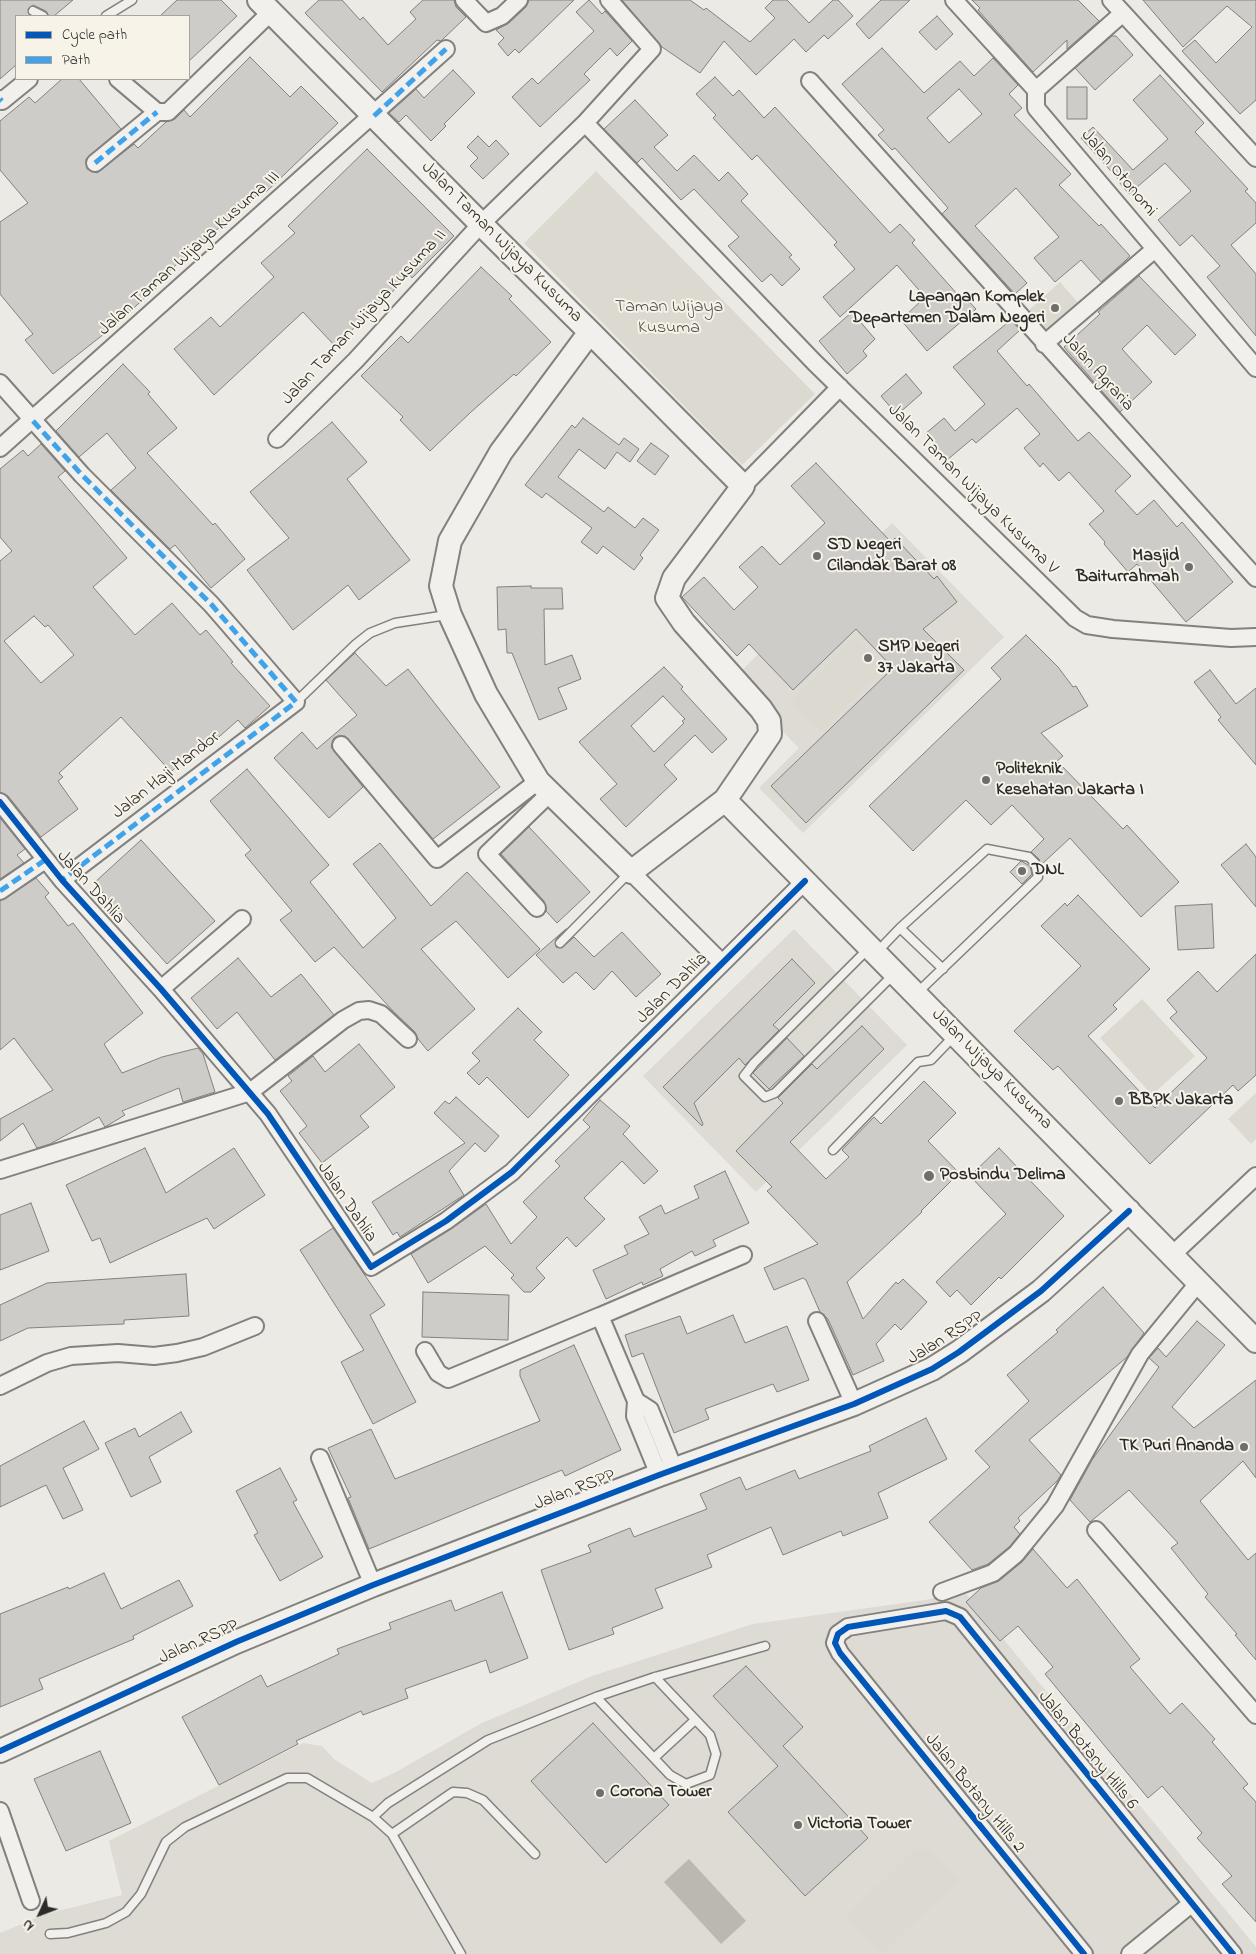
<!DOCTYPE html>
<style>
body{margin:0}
#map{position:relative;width:1256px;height:1954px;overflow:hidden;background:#eceae4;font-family:"Indie Flower",sans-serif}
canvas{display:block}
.legend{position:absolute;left:15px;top:15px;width:175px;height:65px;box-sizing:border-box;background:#f7f3e8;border:1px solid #a5a39c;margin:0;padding:6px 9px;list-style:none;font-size:15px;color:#2b2b2b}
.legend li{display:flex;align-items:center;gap:10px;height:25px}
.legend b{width:25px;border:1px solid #a5a39c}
.north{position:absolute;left:15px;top:1889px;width:50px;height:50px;-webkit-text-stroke:4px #f7f3e8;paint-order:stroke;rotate:227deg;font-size:14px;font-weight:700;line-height:20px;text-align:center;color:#2b2b2b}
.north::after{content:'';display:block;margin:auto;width:18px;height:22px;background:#2b2b2b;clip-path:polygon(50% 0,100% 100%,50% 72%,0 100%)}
</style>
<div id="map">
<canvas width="1256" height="1954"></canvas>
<ul class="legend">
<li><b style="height:6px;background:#0057b8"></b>Cycle path</li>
<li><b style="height:6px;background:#3ea3eb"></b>Path</li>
</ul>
<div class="north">N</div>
</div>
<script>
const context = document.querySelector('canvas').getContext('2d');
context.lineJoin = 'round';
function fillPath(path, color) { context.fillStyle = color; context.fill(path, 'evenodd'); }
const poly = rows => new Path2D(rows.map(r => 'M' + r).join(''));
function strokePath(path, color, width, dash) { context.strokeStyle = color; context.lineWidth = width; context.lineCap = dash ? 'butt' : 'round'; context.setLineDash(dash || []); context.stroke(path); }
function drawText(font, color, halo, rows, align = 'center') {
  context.font = font + ' "Indie Flower",sans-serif'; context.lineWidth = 4; context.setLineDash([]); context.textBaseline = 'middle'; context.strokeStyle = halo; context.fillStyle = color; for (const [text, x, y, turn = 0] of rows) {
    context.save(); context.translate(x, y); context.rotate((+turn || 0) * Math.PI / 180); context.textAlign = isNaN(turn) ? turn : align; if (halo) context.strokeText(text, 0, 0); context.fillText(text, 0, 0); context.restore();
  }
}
const built = poly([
 [892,523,1004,637,803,833,759,788,799,748,732,680],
 [794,929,907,1045,756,1192,643,1076],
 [964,1591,1256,1947,1256,1954,0,1954,0,1933,46,1914,122,1895,109,1841,303,1743,322,1746,334,1759,372,1783,394,1773,482,1723,592,1676,753,1624,925,1600]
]);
const green = poly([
 [596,171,815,394,742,465,524,243],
 [1060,282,1080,305,1049,333,1029,310],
 [856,637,886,668,821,731,791,701],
 [1142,999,1195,1056,1152,1095,1100,1038],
 [1256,1093,1256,1139,1251,1144,1228,1119],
 [917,1848,932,1852,959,1879,881,1954,846,1917]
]);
const water = poly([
 [689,1859,746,1921,721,1944,664,1882]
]);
const building = poly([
 [0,0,73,0,54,16,49,16,46,11,33,5,28,9,31,16,16,16,16,65,0,79,0,0],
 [177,0,221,0,237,16,189,61,189,16,160,16,177,0],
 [319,0,342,0,360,20,363,17,388,45,416,19,410,12,423,0,454,0,456,7,466,17,441,41,437,40,382,92,305,13,319,0],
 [529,0,574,0,519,53,515,49,508,56,498,44,504,38,496,30,509,23,526,7,529,0],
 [589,0,602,14,605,11,632,41,617,56,610,48,584,74,590,80,540,127,512,97,532,78,538,84,594,31,576,12,589,0],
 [622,0,690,0,704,10,706,8,750,42,775,18,765,8,773,0,787,0,809,23,833,0,838,0,853,16,828,39,824,35,806,52,794,39,756,75,724,41,700,73,662,47,622,0],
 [881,0,910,0,869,39,856,24,881,0],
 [972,0,1078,0,1099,21,1067,49,1067,40,1033,72,978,10,980,8,972,0],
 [1143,0,1256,0,1256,100,1240,114,1182,51,1195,40,1216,63,1252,27,1227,6,1183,47,1143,0],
 [937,16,953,34,936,50,919,32,937,16],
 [1112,36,1116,36,1133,55,1095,90,1075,68,1112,36],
 [882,48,924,93,960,61,974,76,993,58,1018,85,1009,94,1022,108,1014,115,1071,174,1059,185,1099,226,1101,224,1130,256,1125,261,1101,282,1081,260,1055,282,1034,258,1059,237,1016,188,975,226,1027,283,1015,294,942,214,948,208,895,148,892,150,878,135,884,130,842,84,882,48],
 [959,89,982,114,949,143,927,118,959,89],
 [250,57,290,97,301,86,338,123,266,192,263,189,224,228,221,226,153,285,156,288,109,330,53,374,25,340,33,334,0,294,0,222,28,203,0,170,0,121,29,97,35,103,62,79,79,79,121,129,86,159,87,169,97,173,134,144,138,148,166,122,175,119,184,110,190,117,250,57],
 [453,70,475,93,444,124,446,126,431,141,406,115,399,122,389,113,416,89,424,98,453,70],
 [1160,75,1204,123,1195,132,1248,189,1245,191,1256,203,1256,223,1231,245,1256,274,1256,336,1207,277,1220,266,1192,235,1180,246,1158,220,1191,191,1165,163,1129,194,1119,182,1120,181,1081,138,1093,127,1133,170,1168,139,1133,100,1160,75],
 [715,77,733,96,739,90,764,118,775,107,890,233,900,224,915,240,912,243,958,295,961,293,976,309,927,351,901,320,925,297,897,265,840,317,823,297,855,269,834,245,837,242,757,155,752,160,713,118,716,115,696,94,715,77],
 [1067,87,1087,87,1087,119,1067,119,1067,87],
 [635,100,668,135,654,147,677,171,694,155,719,181,728,172,748,194,741,201,792,255,789,257,800,269,782,286,771,274,762,282,728,246,739,237,694,189,681,200,642,158,637,163,604,129,635,100],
 [478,136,489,147,496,140,509,154,483,179,470,166,478,158,467,147,478,136],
 [367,149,454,236,412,278,410,275,335,346,303,312,214,395,174,349,211,317,220,327,274,277,261,263,295,233,288,226,367,149],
 [481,267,512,296,509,299,551,342,516,376,514,374,471,412,430,451,400,420,403,417,361,376,401,336,408,343,481,267],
 [1139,276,1196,335,1175,355,1147,325,1122,349,1152,382,1120,412,1064,347,1100,314,1098,312,1139,276],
 [852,312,875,339,863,351,867,356,847,374,819,341,852,312],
 [1011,320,1020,330,997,351,1027,386,1029,384,1078,441,1089,432,1131,476,1115,491,1137,515,1154,500,1177,527,1182,522,1233,582,1186,622,1137,564,1128,572,1104,544,1105,542,1089,524,1104,511,1069,472,1059,481,1043,463,1040,467,1024,448,1040,434,1017,408,976,443,972,439,947,460,925,434,944,418,955,431,985,404,953,367,1011,320],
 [123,364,150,392,148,394,177,428,147,453,213,525,215,523,245,559,211,588,175,545,170,549,111,490,136,468,107,433,79,457,56,431,123,364],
 [906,374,922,393,897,415,881,396,906,374],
 [583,418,619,445,624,438,639,449,630,462,617,452,605,469,579,449,558,477,604,512,608,507,635,528,643,518,659,530,640,555,643,558,634,570,603,546,597,554,581,542,592,528,546,493,542,498,525,485,572,425,575,428,583,418],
 [332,422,367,462,347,479,410,560,359,600,348,585,293,630,247,570,289,538,250,492,332,422],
 [651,443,669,456,655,475,637,461,651,443],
 [41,444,65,471,58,477,127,558,93,587,135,635,172,603,200,635,206,630,233,662,231,663,270,706,245,728,238,720,203,751,198,746,171,772,121,717,59,773,63,777,58,781,78,809,41,837,8,796,0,792,0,561,12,551,0,537,0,469,23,450,28,456,41,444],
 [34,616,45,627,48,625,74,655,41,683,4,641,34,616],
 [816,463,891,542,895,538,934,579,937,576,957,602,923,629,964,670,806,823,771,786,893,668,856,629,793,690,749,644,737,656,682,597,704,577,734,610,758,587,739,567,762,546,780,565,825,523,791,486,816,463],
 [531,586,531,588,562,588,563,609,544,609,545,665,572,655,581,679,558,688,567,709,539,720,512,653,507,653,506,629,498,630,497,587,531,586],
 [1026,635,1058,667,1073,687,1076,686,1088,706,1041,733,1063,756,1057,761,1123,829,1127,825,1179,882,1141,917,1070,838,1041,865,1039,859,1031,852,1044,839,1012,805,991,825,966,800,913,851,869,806,1001,679,991,668,1026,635],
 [355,653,386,686,408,669,500,787,433,839,345,736,334,738,331,747,363,787,329,818,274,758,302,732,317,749,357,715,326,680,355,653],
 [664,667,683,687,681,689,727,739,712,753,695,735,664,765,677,779,626,827,600,799,617,784,579,742,664,667],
 [663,696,685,719,682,721,684,723,654,752,631,726,663,696],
 [1210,670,1236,704,1256,688,1256,765,1218,720,1221,717,1194,682,1210,670],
 [247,769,329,865,310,882,363,948,396,918,353,864,380,843,431,906,467,872,540,949,508,978,456,921,421,949,475,1009,428,1051,418,1039,415,1032,393,1011,334,947,315,962,280,920,292,911,245,855,251,850,210,801,247,769],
 [0,818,25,849,17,855,24,863,0,879,0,818],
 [529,827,590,892,557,923,546,911,544,901,501,854,529,827],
 [141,840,215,921,167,964,94,883,141,840],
 [1246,844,1256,857,1256,907,1221,865,1246,844],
 [1021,861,1030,866,1032,874,1022,884,1010,872,1021,861],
 [36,878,49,893,45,897,68,926,73,923,143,1013,104,1044,122,1073,162,1057,198,1048,203,1054,215,1092,183,1102,179,1088,122,1111,125,1115,105,1127,99,1117,50,1144,37,1148,23,1123,0,1141,0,1119,53,1090,14,1038,0,1050,0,901,36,878],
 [1078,895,1150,969,1113,1005,1117,1009,1088,1036,1155,1108,1207,1058,1170,1018,1177,1012,1167,1000,1198,971,1217,992,1256,954,1256,1075,1238,1091,1233,1085,1150,1164,1058,1066,1053,1070,1014,1031,1081,966,1041,926,1065,903,1067,906,1078,895],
 [1212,904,1214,948,1178,950,1175,906,1212,904],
 [566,929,556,939,556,947,562,948,574,937,594,957,622,932,661,974,636,997,612,971,594,990,576,972,563,983,536,955,566,929],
 [238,958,271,997,301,974,334,1015,275,1060,237,1012,217,1029,191,998,238,958],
 [792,959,815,983,773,1025,779,1030,745,1065,739,1058,694,1103,703,1124,702,1126,663,1087,792,959],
 [518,1008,542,1032,534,1040,569,1075,528,1118,487,1077,479,1085,467,1073,480,1061,472,1053,518,1008],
 [862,1026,884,1049,790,1142,826,1179,849,1157,842,1150,874,1117,881,1124,924,1081,956,1113,928,1141,959,1173,921,1211,922,1212,847,1282,863,1319,896,1282,898,1284,903,1279,927,1302,901,1330,895,1324,876,1344,884,1361,853,1375,828,1319,820,1312,806,1280,803,1278,774,1290,764,1268,818,1244,767,1191,772,1187,736,1151,783,1103,778,1098,812,1064,817,1069,862,1026],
 [787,1038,804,1056,769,1089,753,1073,787,1038],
 [359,1044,395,1087,360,1116,369,1127,322,1163,299,1133,307,1126,280,1091,292,1081,288,1076,313,1056,325,1072,359,1044],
 [456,1097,499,1136,485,1152,475,1143,449,1171,464,1195,400,1237,397,1232,393,1235,372,1202,465,1143,434,1113,445,1101,449,1104,456,1097],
 [600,1100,630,1126,623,1134,658,1171,644,1184,622,1161,584,1198,605,1219,576,1247,567,1237,536,1268,545,1278,531,1292,524,1292,511,1278,514,1275,485,1246,428,1283,411,1254,451,1229,486,1204,511,1244,537,1217,523,1202,560,1166,555,1161,590,1127,583,1120,600,1100],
 [145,1148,166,1193,234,1148,265,1195,214,1229,207,1218,110,1263,100,1238,92,1241,66,1185,145,1148],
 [999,1148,1064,1216,1001,1279,999,1277,971,1305,957,1290,950,1297,936,1282,1006,1214,970,1176,999,1148],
 [725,1171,749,1223,713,1240,716,1246,695,1256,692,1251,660,1269,663,1276,643,1285,642,1282,606,1299,593,1270,628,1254,624,1246,649,1234,639,1217,661,1205,665,1214,699,1198,694,1186,725,1171],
 [31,1203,49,1251,0,1270,0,1215,31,1203],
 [333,1228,385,1305,370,1315,416,1402,373,1424,341,1362,364,1350,300,1250,333,1228],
 [186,1274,189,1316,124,1320,124,1324,28,1328,0,1341,0,1305,47,1283,186,1274],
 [1103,1287,1144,1333,1127,1357,1029,1440,1061,1475,1057,1481,1018,1518,1020,1521,1014,1527,1020,1534,1009,1547,988,1564,972,1570,929,1522,990,1467,975,1451,1029,1401,1007,1375,1058,1332,1056,1330,1103,1287],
 [423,1292,509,1295,508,1340,422,1337,423,1292],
 [733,1315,745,1343,787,1326,809,1380,777,1392,773,1384,705,1409,709,1419,674,1433,643,1353,632,1357,625,1335,680,1316,687,1334,733,1315],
 [1197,1321,1225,1345,1172,1407,1194,1428,1256,1380,1256,1478,1243,1461,1200,1501,1248,1560,1256,1553,1256,1660,1235,1635,1237,1634,1205,1597,1208,1594,1171,1548,1178,1543,1129,1490,1090,1522,1070,1500,1092,1460,1159,1367,1149,1358,1158,1348,1166,1357,1197,1321],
 [574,1345,621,1450,565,1476,562,1470,369,1549,348,1498,351,1497,328,1448,371,1429,395,1479,540,1421,520,1376,520,1370,574,1345],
 [181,1412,192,1432,149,1457,161,1482,131,1497,105,1443,135,1428,139,1437,181,1412],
 [926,1418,947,1459,878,1493,888,1518,843,1536,841,1531,783,1555,771,1527,707,1555,712,1567,655,1589,663,1608,612,1628,614,1634,569,1650,541,1570,591,1552,588,1545,630,1528,634,1537,707,1509,700,1494,740,1477,746,1490,795,1470,799,1479,871,1451,869,1446,926,1418],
 [84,1421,99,1449,63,1468,83,1510,63,1519,46,1485,0,1507,0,1466,84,1421],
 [280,1468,297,1500,293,1502,323,1557,280,1581,254,1535,258,1533,236,1491,280,1468],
 [1033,1549,1067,1588,1077,1579,1140,1659,1130,1667,1170,1714,1182,1703,1215,1739,1212,1742,1248,1784,1243,1788,1256,1802,1256,1922,1222,1884,1232,1876,1197,1838,1202,1833,1162,1786,1148,1798,1045,1674,1053,1667,1018,1626,1000,1641,966,1602,981,1588,999,1581,1022,1562,1033,1549],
 [104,1573,121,1609,179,1580,193,1606,133,1636,134,1639,39,1679,43,1689,0,1707,0,1614,68,1587,69,1589,104,1573],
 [502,1592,528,1658,490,1673,486,1660,405,1689,408,1698,363,1715,361,1711,296,1741,298,1744,219,1785,182,1717,261,1675,267,1687,339,1654,337,1649,391,1629,389,1623,451,1600,455,1611,502,1592],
 [746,1666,803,1727,783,1746,868,1838,805,1896,728,1812,778,1766,713,1696,746,1666],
 [593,1723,669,1805,606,1863,531,1781,593,1723],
 [100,1751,131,1823,66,1851,34,1779,100,1751]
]);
const lane = poly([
 [33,11,43,16],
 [106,16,132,0],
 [296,702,356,644,370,633,395,623,447,615],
 [900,928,943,969],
 [560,943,629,873],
 [868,949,754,1063,744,1076,765,1097,775,1093,894,974],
 [877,952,900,928,987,849,1029,857,1035,863,1038,877,917,993],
 [833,1150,918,1062,931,1060,954,1036],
 [596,1697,670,1775,686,1784,710,1775,716,1754,710,1735,655,1677],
 [654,1758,695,1720],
 [373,1817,388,1803,488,1740,596,1697,655,1677,765,1646],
 [392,1834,453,1792,467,1793,483,1800,535,1854],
 [50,1934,68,1933,106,1923,126,1912,141,1894,166,1842,185,1827,287,1778,307,1778,373,1817,392,1834,461,1954]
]);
const street = poly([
 [464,0,486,23,502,16,519,0],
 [954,0,1036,90],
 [1111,0,1256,158],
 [1123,13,1036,90,1036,108,1256,368],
 [118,79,157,112,168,112,271,12],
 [810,81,1256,578],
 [0,99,2,101,29,79],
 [585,123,814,362,1075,618,1087,625,1113,629,1231,638,1256,637],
 [95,163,157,112],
 [1044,344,1155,249],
 [0,383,82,475,211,604,296,702,62,880],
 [277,439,356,360,481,224,585,123,652,49,609,0],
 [0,448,446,49],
 [743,486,840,387],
 [341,745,437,859,538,781],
 [0,802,62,880,161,989,268,1114,371,1267,446,1221,512,1172,805,881],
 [631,872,721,962],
 [0,891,45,860],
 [537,908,487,854,550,793],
 [161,989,242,919],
 [0,1170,250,1092,343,1020,359,1011,369,1010,381,1014,408,1039],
 [1172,1255,1256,1176],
 [817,1321,854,1404],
 [425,1351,438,1373,448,1379,600,1316],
 [0,1386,47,1363,71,1356,118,1353,154,1356,177,1353,203,1347,255,1326],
 [636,1401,650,1410,674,1469],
 [320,1458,373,1585],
 [659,1475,635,1416,636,1401,600,1316,743,1255],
 [1096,1530,1256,1715],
 [942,1592,993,1573,1016,1554,1055,1506,1140,1354,1199,1282],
 [0,1811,31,1901],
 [1084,1954,840,1653,835,1643,838,1634,848,1627,946,1611,960,1617,1233,1954],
 [1130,1954,1191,1904]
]);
const secondary = poly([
 [259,0,481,224,590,332,743,486,674,578,667,598,684,623,761,709,769,721,770,734,725,800,631,872,538,781,486,694,450,615,441,586,450,541,501,452,590,332],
 [725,800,1256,1341],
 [0,1751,236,1642,373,1585,659,1475,854,1404,932,1369,959,1352,1041,1291,1129,1211]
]);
const quiet = poly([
 [0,99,2,101],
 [374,116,446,49],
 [95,163,157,112],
 [33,421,82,475,211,604,296,702,62,880],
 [0,891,45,860]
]);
const cycleway = poly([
 [0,802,62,880,161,989,268,1114,371,1267,446,1221,512,1172,805,881],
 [0,1751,236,1642,373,1585,659,1475,854,1404,932,1369,959,1352,1041,1291,1129,1211],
 [1084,1954,840,1653,835,1643,838,1634,848,1627,946,1611,960,1617,1233,1954]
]);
const markers = [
 [1055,308,5,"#6f6e6c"],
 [817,556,5,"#6f6e6c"],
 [1189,567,5,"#6f6e6c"],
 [868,658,5,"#6f6e6c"],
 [986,780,5,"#6f6e6c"],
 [1022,871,5,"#6f6e6c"],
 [1119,1101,5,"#6f6e6c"],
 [929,1176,6,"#6f6e6c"],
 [1244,1447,5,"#6f6e6c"],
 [600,1793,5,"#6f6e6c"],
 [798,1825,5,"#6f6e6c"]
];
const streetNames = [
 ["Jalan Otonomi",1118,174,50],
 ["Jalan Taman Wijaya Kusuma",501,243,45],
 ["Jalan Taman Wijaya Kusuma III",190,254,-42],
 ["Jalan Taman Wijaya Kusuma II",365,318,-47],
 ["Jalan Agraria",1097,373,48],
 ["Jalan Taman Wijaya Kusuma V",972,490,45],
 ["Jalan Haji Mandor",167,776,-38],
 ["Jalan Dahlia",90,888,48],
 ["Jalan Dahlia",673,989,-45],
 ["Jalan Wijaya Kusuma",991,1070,45],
 ["Jalan Dahlia",346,1203,56],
 ["Jalan RSPP",946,1339,-32],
 ["Jalan RSPP",575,1491,-21],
 ["Jalan RSPP",199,1643,-24],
 ["Jalan Botany Hills 6",1087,1751,51],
 ["Jalan Botany Hills 2",974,1794,51]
];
const poiNames = [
 ["Lapangan Komplek",1045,298,"right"],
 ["Departemen Dalam Negeri",1045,319,"right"],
 ["SD Negeri",827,546],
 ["Cilandak Barat 08",827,567],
 ["Masjid",1179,557,"right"],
 ["Baiturrahmah",1179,578,"right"],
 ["SMP Negeri",878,648],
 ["37 Jakarta",878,669],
 ["Politeknik",996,770],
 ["Kesehatan Jakarta I",996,791],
 ["DNL",1032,871],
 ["BBPK Jakarta",1129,1101],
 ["Posbindu Delima",940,1176],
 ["TK Puri Ananda",1234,1447,"right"],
 ["Corona Tower",610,1793],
 ["Victoria Tower",808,1825]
];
const parkNames = [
 ["Taman Wijaya",669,308],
 ["Kusuma",669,329]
];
fillPath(built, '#dddbd3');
fillPath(green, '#dcd9d1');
fillPath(water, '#bab8b0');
fillPath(building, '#ceccc8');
strokePath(building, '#82817e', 1);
strokePath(lane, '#82817e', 11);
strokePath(street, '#82817e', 20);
strokePath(secondary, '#82817e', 26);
strokePath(lane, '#f1f0ec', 8);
strokePath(street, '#f1f0ec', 16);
strokePath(secondary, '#f1f0ec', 22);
strokePath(quiet, '#3ea3eb', 5, [10, 5]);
strokePath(cycleway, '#0057b8', 6);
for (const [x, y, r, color] of markers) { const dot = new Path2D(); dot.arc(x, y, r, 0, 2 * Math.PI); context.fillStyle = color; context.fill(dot); strokePath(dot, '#f7f3e8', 2); }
drawText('18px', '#2b2b2b', '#f7f3e8', streetNames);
drawText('bold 18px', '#2b2b2b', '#f7f3e8', poiNames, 'left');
drawText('18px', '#545351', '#f7f3e8', parkNames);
</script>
